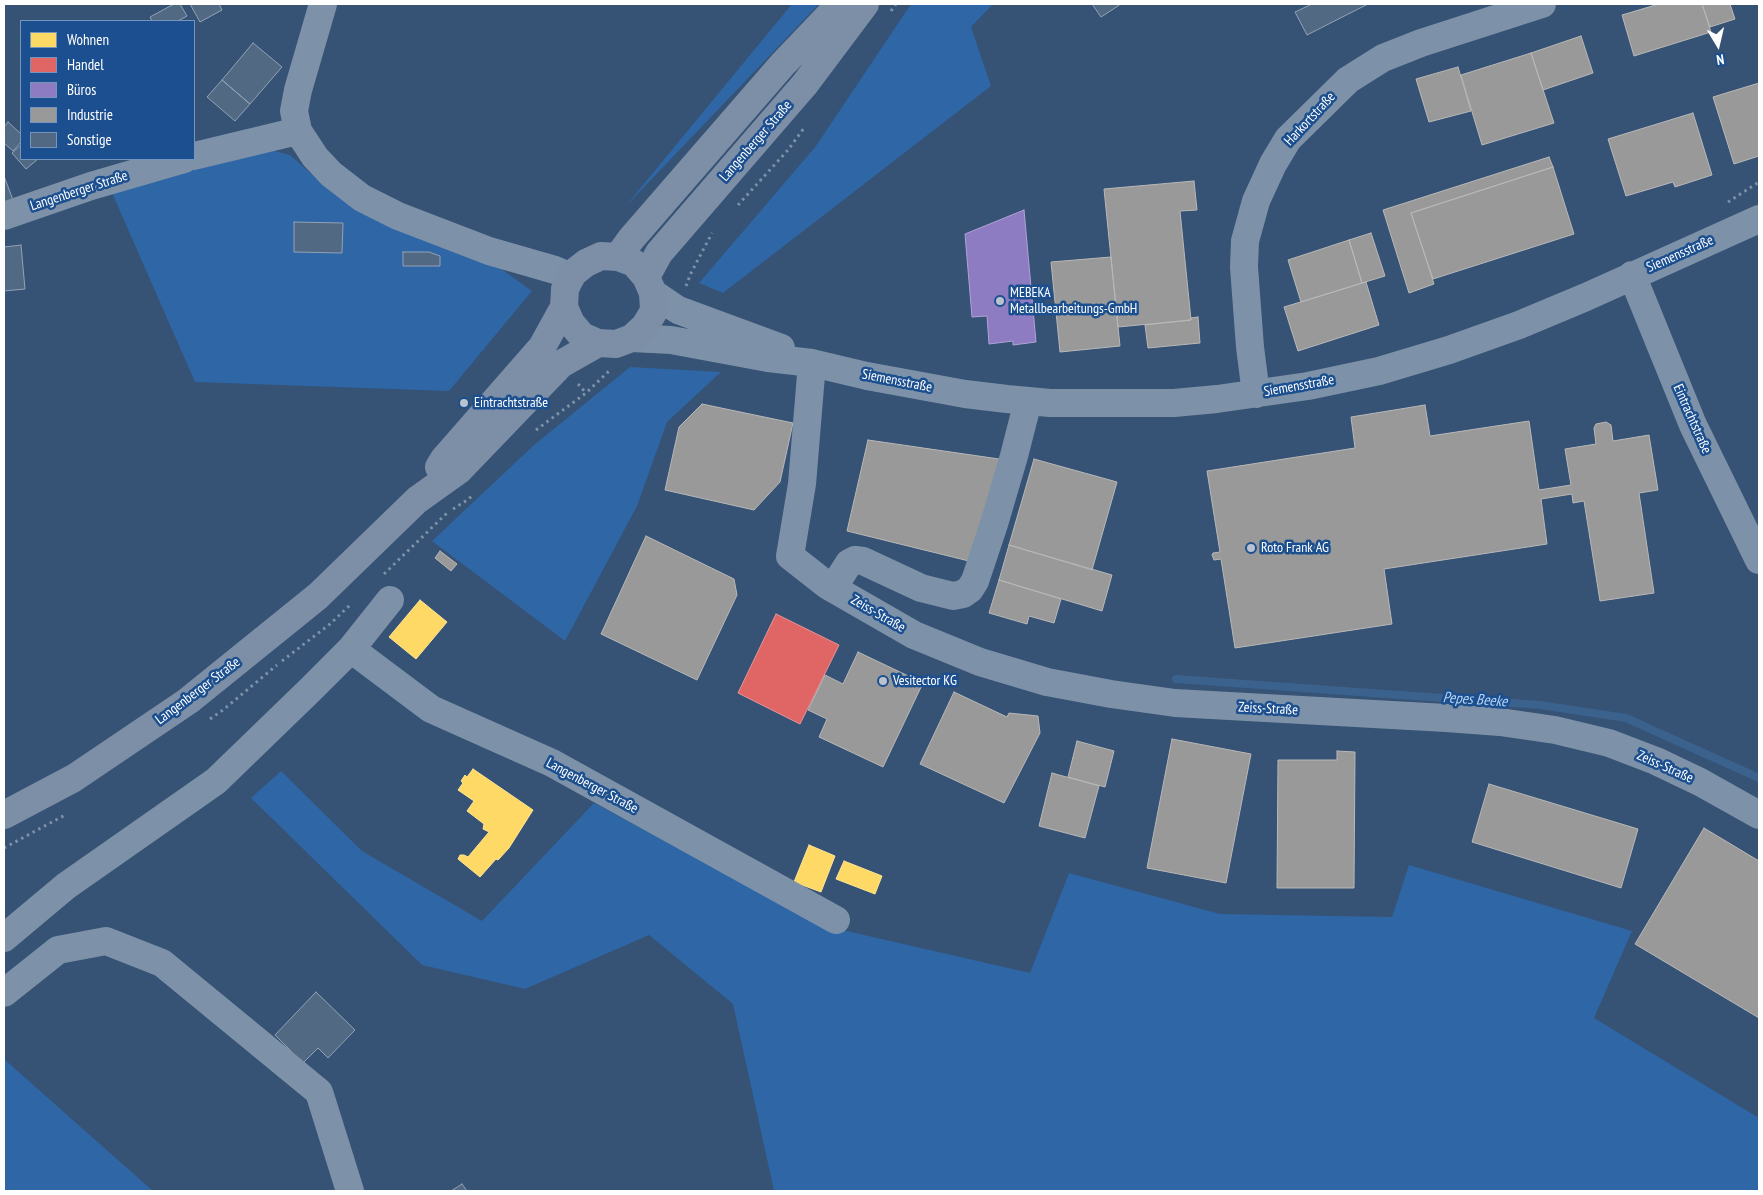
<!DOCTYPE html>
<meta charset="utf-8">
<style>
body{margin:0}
#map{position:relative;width:1763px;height:1195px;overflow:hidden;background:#365274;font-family:"PT Sans Narrow",sans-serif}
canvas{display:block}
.frame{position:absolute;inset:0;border:5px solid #fff;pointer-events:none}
.legend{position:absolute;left:20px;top:20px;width:175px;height:140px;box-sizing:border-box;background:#1b4f8f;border:1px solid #7695bc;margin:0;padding:6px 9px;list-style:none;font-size:15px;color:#fff}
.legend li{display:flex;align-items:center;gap:10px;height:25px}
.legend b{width:25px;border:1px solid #7695bc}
.north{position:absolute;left:1693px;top:20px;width:50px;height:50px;-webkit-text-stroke:4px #1b4f8f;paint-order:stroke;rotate:171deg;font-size:14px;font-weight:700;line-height:20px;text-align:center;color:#fff}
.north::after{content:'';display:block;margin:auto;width:18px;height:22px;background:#fff;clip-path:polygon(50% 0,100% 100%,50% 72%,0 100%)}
</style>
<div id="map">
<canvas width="1763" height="1195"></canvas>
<div class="frame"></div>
<ul class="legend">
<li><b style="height:14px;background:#ffd966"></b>Wohnen</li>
<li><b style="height:14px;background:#e06666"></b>Handel</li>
<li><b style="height:14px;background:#8e7cc3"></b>Büros</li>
<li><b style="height:14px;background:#999"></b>Industrie</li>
<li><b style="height:14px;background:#526984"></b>Sonstige</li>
</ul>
<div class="north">N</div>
</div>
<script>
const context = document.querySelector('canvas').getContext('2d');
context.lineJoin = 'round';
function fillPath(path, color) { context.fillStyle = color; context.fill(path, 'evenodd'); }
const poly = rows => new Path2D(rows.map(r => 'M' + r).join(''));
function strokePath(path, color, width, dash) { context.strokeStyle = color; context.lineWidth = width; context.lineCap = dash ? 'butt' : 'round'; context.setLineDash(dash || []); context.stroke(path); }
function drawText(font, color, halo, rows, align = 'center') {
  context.font = font + ' "PT Sans Narrow",sans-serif'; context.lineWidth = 5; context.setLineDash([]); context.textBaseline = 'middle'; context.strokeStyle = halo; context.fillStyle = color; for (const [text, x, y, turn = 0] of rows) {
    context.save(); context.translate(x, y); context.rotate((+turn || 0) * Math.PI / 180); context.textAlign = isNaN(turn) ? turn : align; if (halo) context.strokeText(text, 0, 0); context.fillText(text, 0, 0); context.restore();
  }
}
const green = poly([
 [792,4,819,4,624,208],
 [911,4,993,4,971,27,991,86,723,293,699,283,816,146],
 [255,146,290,155,317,179,366,215,490,261,532,291,449,391,195,382,109,186],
 [630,367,721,372,667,422,637,506,565,641,432,541,534,445],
 [281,771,362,851,482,921,594,803,825,926,1030,973,1069,873,1220,914,1392,917,1409,865,1632,931,1594,1018,1759,1118,1759,1191,774,1191,733,1004,649,935,525,989,422,965,251,798],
 [4,1059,153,1191,4,1191]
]);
const homes = poly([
 [420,600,447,622,416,659,389,637,420,600],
 [473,769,533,810,509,848,498,860,496,859,480,877,458,859,460,855,464,855,468,857,489,832,483,829,484,824,467,811,474,801,458,790,463,783,461,781,465,775,467,777,473,769],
 [809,845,835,856,821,892,794,882,809,845],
 [844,861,882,876,875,894,836,879,844,861]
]);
const shops = poly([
 [776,614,839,645,800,724,738,693,776,614]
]);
const offices = poly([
 [1024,210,1036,342,1013,345,1013,341,989,344,987,316,972,317,965,234,1024,210]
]);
const industry = poly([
 [1659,4,1702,4,1711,32,1634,56,1622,15,1659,4],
 [1702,4,1730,4,1735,19,1710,27,1702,4],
 [1581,36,1593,73,1543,90,1531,53,1581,36],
 [1531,53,1554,123,1482,145,1461,75,1531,53],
 [1458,67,1471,111,1429,122,1416,79,1458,67],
 [1759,83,1759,156,1734,164,1713,97,1759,83],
 [1693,113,1712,175,1675,187,1673,182,1626,196,1608,139,1693,113],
 [1549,157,1553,167,1411,213,1434,284,1409,293,1383,210,1549,157],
 [1553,167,1574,234,1433,279,1411,213,1553,167],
 [1194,181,1197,210,1180,211,1191,320,1118,327,1104,189,1194,181],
 [1371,233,1385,276,1362,283,1349,240,1371,233],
 [1349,240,1362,283,1301,302,1288,260,1349,240],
 [1111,257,1120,346,1060,352,1051,262,1111,257],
 [1366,282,1379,325,1298,351,1284,307,1366,282],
 [1198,317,1200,343,1148,348,1145,325,1191,320,1191,318,1198,317],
 [702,404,793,423,780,482,754,510,665,490,679,427,702,404],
 [1425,405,1430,436,1529,421,1539,490,1571,485,1565,449,1596,444,1594,428,1596,424,1606,422,1611,425,1613,441,1649,435,1658,490,1639,493,1654,593,1600,601,1584,501,1573,503,1572,494,1541,499,1547,544,1384,569,1392,624,1235,648,1221,559,1214,560,1212,555,1213,553,1220,552,1207,471,1355,448,1351,417,1425,405],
 [868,440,1006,460,977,563,847,531,868,440],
 [1034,459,1117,482,1092,570,1009,545,1034,459],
 [646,536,734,579,737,595,697,680,601,634,646,536],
 [1009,545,1112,575,1102,611,999,580,1009,545],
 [440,551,457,564,451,571,435,558,440,551],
 [999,580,1061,599,1054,623,1029,616,1027,624,989,613,999,580],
 [858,652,923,683,883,767,819,737,827,719,808,710,825,675,843,684,858,652],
 [954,692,1007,717,1009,713,1038,716,1040,733,1004,803,920,764,954,692],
 [1172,739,1251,754,1226,883,1147,868,1172,739],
 [1077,741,1114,751,1105,787,1068,777,1077,741],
 [1337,751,1355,752,1354,888,1277,888,1278,760,1337,760,1337,751],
 [1052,773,1099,786,1085,838,1039,826,1052,773],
 [1489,784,1638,829,1621,888,1472,842,1489,784],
 [1704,828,1759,861,1759,1018,1635,944,1704,828]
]);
const stream = poly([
 [1176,679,1540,705,1626,718,1759,778]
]);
const building = poly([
 [174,4,180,4,187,16,178,21,152,21,150,17,174,4],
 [190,4,219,4,222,10,200,22,190,4],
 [1092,4,1121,4,1101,17,1092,4],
 [1312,4,1368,4,1307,35,1295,12,1312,4],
 [253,43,282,67,250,104,222,80,253,43],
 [222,80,250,104,235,121,207,97,222,80],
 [8,122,21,134,21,142,13,151,4,143,4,127,8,122],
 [21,145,21,159,38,159,26,169,12,153,21,145],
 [4,176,13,200,4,203,4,176],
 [294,222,343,223,342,253,294,252,294,222],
 [21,245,25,289,4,291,4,247,21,245],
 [403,252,429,252,440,256,440,266,403,266,403,252],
 [316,992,355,1030,328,1058,318,1048,303,1063,275,1035,316,992],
 [462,1184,467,1191,451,1191,462,1184]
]);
const path = poly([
 [891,11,896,4],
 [1728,202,1759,182],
 [738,205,788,150,804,128],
 [686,286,691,273,712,233],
 [578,384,586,393],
 [536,430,586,393,611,369],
 [453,509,469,499,472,495],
 [384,574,448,512],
 [282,661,330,624,350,605],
 [210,719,223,710,277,665],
 [4,848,65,815]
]);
const minor = poly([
 [323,4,298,90,294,111,298,131,315,157,331,174,362,198,398,216,489,251,555,270,571,277],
 [194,156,298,131],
 [4,216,91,186,184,159],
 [1632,275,1693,425,1759,560],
 [653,293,678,310,781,348],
 [632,338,671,340,768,358,812,363,867,376,965,394,1007,399,1050,403,1174,403,1217,399,1308,386,1379,371,1449,350,1519,325,1586,297,1759,219],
 [812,363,802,484,790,556,827,585,914,635,980,662,1047,682,1111,694,1175,703,1446,718,1500,722,1555,730,1609,743,1656,761,1700,782,1759,815],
 [1256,394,1250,347,1244,267,1245,241,1256,201,1273,164,1288,139,1348,80,1383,58,1421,43,1542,4],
 [833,588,849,563,855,560,863,561,921,588,953,596,963,594,970,589,975,581,994,524,1014,456,1028,401],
 [351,649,431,709,552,763,836,920],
 [4,938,66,886,216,781,311,689,351,649,390,600],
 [4,993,58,950,106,941,162,963,319,1092,350,1191]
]);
const major = poly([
 [601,256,618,257,634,263,646,277,653,293,654,311,645,326,632,338,616,344,598,343,582,336,571,323,564,307,565,289,572,274,586,263,601,256],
 [618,257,631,239,782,65,840,4],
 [646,277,659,253,805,84,865,4],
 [439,467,444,459,542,347,564,307],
 [4,815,74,778,188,701,318,596,417,500,459,470,561,364,598,343]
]);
const markers = [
 [1000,301,5,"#b9c2ce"],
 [464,403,5,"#b9c2ce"],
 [1251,548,5,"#b9c2ce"],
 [883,681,5,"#b9c2ce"]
];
const streetNames = [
 ["Harkortstraße",1310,119,-47],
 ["Langenberger Straße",756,141,-49],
 ["Langenberger Straße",79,191,-18],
 ["Siemensstraße",1680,254,-24],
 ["Siemensstraße",897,381,11],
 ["Siemensstraße",1299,386,-10],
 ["Eintrachtstraße",1692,419,66],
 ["Zeiss-Straße",878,614,30],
 ["Langenberger Straße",198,691,-37],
 ["Zeiss-Straße",1268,709,3],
 ["Zeiss-Straße",1665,767,24],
 ["Langenberger Straße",592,786,28]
];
const poiNames = [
 ["MEBEKA",1010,293],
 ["Metallbearbeitungs-GmbH",1010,309],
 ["Eintrachtstraße",474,403],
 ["Roto Frank AG",1261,548],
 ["Vesitector KG",893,681]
];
const waterNames = [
 ["Pepes Beeke",1475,700,4]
];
fillPath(green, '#2f66a5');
fillPath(homes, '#ffd966');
strokePath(homes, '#ffe494', 1);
fillPath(shops, '#e06666');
strokePath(shops, '#e99494', 1);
fillPath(offices, '#8e7cc3');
strokePath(offices, '#b0a3d5', 1);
fillPath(industry, '#999');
strokePath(industry, '#b8b8b8', 1);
strokePath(stream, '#3b618d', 8);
fillPath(building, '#526984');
strokePath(building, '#92a2b6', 1);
strokePath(path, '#7d92a8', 3, [2.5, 4]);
strokePath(minor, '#7d92a8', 28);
strokePath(major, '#7d8ea7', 28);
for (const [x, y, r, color] of markers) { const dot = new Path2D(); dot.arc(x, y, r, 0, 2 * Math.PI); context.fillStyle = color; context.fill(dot); strokePath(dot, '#1b4f8f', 2); }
drawText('14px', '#fff', '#1b4f8f', streetNames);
drawText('14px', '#fff', '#1b4f8f', poiNames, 'left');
drawText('italic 15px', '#b5d3f5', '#1b4f8f', waterNames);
</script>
